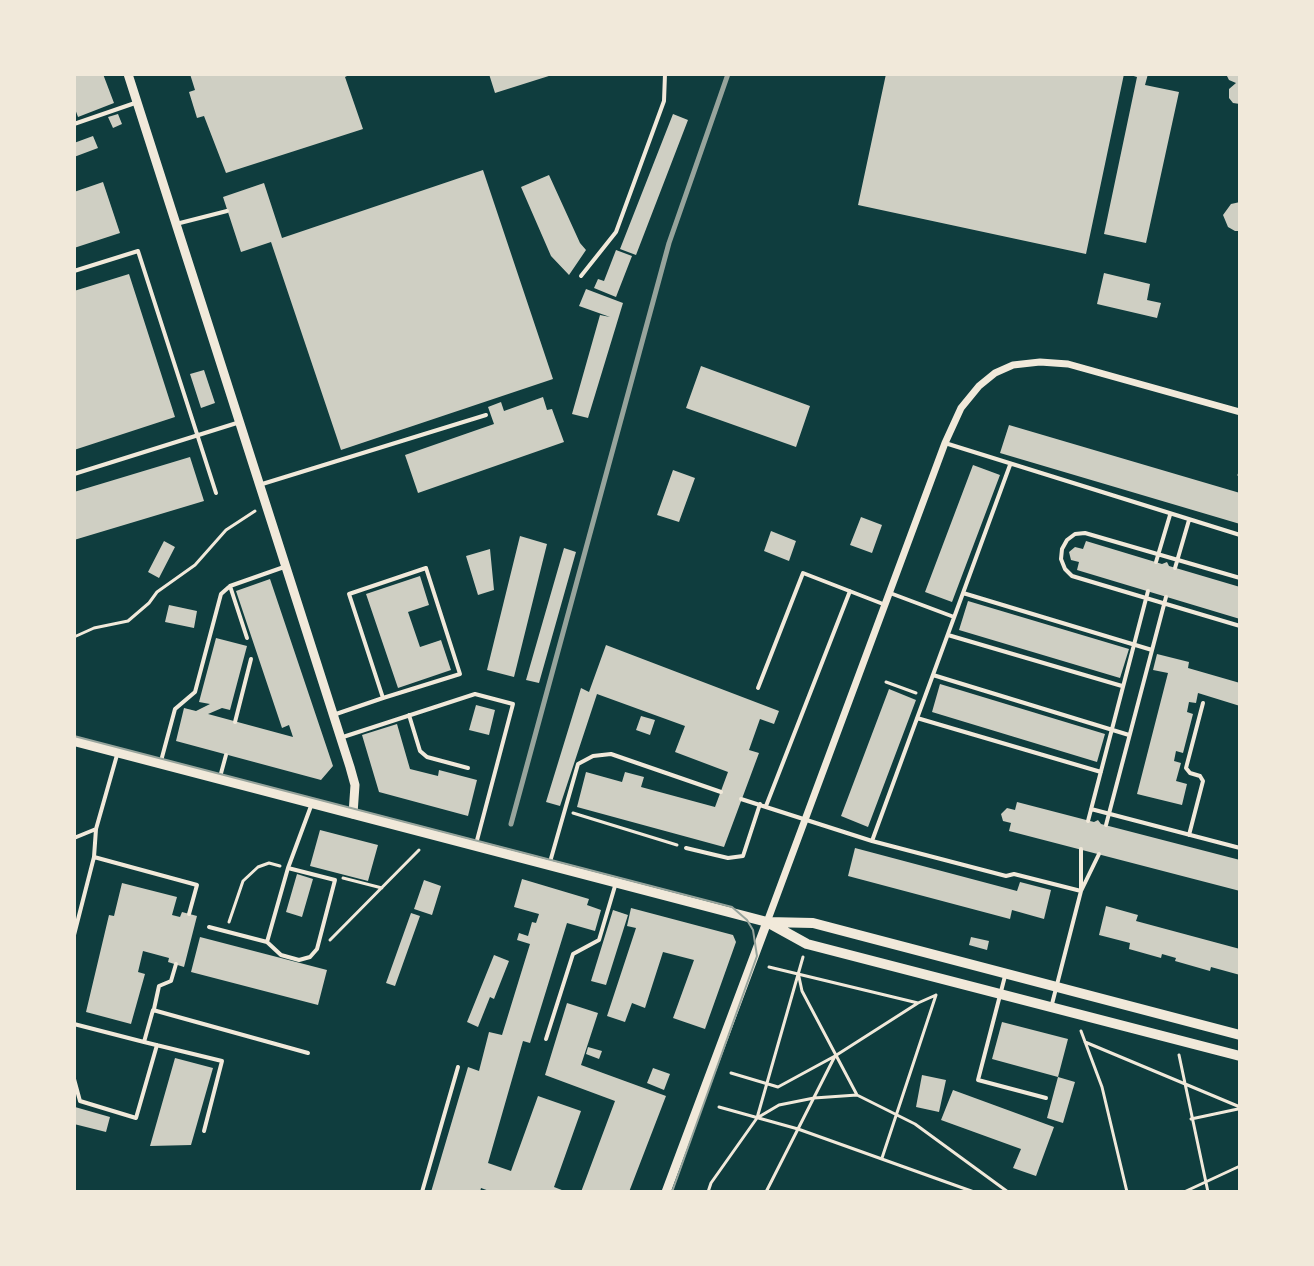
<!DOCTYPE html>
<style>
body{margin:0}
#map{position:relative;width:1314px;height:1266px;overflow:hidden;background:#0f3d3e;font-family:"Sofia Sans Condensed",sans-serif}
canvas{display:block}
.frame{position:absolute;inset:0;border:76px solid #f1e9da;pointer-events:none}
</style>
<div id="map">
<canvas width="1314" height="1266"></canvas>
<div class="frame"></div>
</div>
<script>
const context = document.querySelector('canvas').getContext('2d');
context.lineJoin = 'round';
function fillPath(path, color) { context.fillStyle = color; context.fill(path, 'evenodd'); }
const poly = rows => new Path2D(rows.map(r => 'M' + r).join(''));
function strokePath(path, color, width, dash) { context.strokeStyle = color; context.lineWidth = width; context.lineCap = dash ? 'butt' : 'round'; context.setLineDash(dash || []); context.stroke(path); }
const building = poly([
 [74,74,103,74,114,103,78,117,74,106],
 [190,74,351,74,345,77,363,129,226,173,204,116,197,118,189,92,195,90],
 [489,74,552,74,552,75,495,93],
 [886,74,1124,74,1086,254,858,205],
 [1127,74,1148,74,1145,85,1179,92,1146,243,1104,234,1137,77],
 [1226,74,1240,74,1240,104,1233,103,1229,98,1229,89,1236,83,1229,80],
 [118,114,122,124,113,128,108,117],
 [673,114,688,120,636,255,620,249],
 [93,136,98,148,74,157,74,143],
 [483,170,553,379,341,450,271,242,241,252,223,197,264,183,282,238],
 [549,175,580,243,586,250,569,275,551,256,521,187],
 [103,182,120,233,74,248,74,192],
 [1240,202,1240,231,1235,231,1228,227,1223,215,1231,204],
 [616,250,632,256,616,297,594,288,598,279,604,281],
 [1104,273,1150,284,1147,300,1161,303,1157,318,1097,304],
 [129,274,175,417,74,450,74,291],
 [586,289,623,303,588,418,572,414,600,315,610,317,579,306],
 [701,366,810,406,796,447,686,408],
 [204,370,215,403,201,408,190,374],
 [543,397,547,410,552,409,564,442,418,493,405,455,494,424,488,407,501,402,504,411],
 [1009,425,1240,493,1240,524,1000,453],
 [190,457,204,501,74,540,74,492],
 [973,465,1000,475,952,602,925,592],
 [673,470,695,478,679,522,657,515],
 [861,517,882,525,872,553,850,545],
 [771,531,796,541,789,561,764,551],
 [520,536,547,544,514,677,487,670],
 [164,541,175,547,159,578,148,572],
 [1086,541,1162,564,1167,562,1169,566,1240,587,1240,619,1077,570,1079,562,1071,560,1069,552,1075,547,1083,549],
 [564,548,576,552,539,683,526,680],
 [490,549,494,590,478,595,466,556],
 [420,576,429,605,408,612,420,647,441,640,451,670,398,688,366,594],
 [270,579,333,766,321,780,176,741,184,708,196,711,210,704,199,702,216,638,247,646,230,710,222,708,208,714,293,737,289,725,282,728,236,591],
 [968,601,1129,649,1120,678,959,630],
 [169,605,197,611,194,628,165,622],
 [606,645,779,711,774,724,760,719,749,750,759,753,724,847,577,807,586,772,622,782,625,772,644,777,641,787,715,807,728,772,675,752,685,726,597,694,560,806,546,802,581,688,589,692],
 [1157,654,1189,662,1188,668,1240,683,1240,706,1198,693,1196,703,1189,702,1187,712,1193,714,1183,753,1176,751,1174,761,1181,763,1176,781,1187,784,1182,805,1137,794,1168,673,1153,670],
 [940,684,1105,734,1097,762,932,712],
 [889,689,916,700,868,827,841,816],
 [476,705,495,710,489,735,469,730],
 [641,716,655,720,650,735,636,730],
 [397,724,410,769,438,776,439,770,477,780,468,816,379,792,362,735],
 [1017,802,1094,822,1098,820,1101,824,1240,860,1240,891,1009,831,1011,823,1003,821,1001,814,1007,808,1015,810],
 [320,830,378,845,368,881,310,866],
 [855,848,1017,891,1020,882,1051,890,1044,919,1012,910,1010,919,848,876],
 [297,874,313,879,302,917,286,912],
 [522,879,589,899,587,905,601,910,595,931,567,923,530,1043,523,1041,488,1163,511,1171,538,1096,581,1111,554,1187,567,1192,492,1192,481,1188,480,1192,431,1192,468,1067,479,1071,489,1032,502,1035,530,944,517,940,519,933,528,936,532,922,536,923,539,914,514,907],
 [424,880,441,886,432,915,414,909],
 [122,883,177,897,172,915,180,917,182,912,197,916,184,967,168,962,169,958,143,951,138,972,145,974,131,1024,86,1012,109,915,114,916],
 [1106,906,1138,915,1136,921,1240,949,1240,975,1211,967,1210,971,1175,961,1176,958,1162,954,1161,958,1129,949,1130,943,1099,935],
 [631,908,733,935,736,942,705,1029,673,1018,694,960,663,952,645,1008,632,1003,625,1022,607,1016,636,928,627,926],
 [613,910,628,915,606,985,591,981],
 [411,913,420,916,395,986,386,983],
 [200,937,327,970,318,1005,191,972],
 [971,937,989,941,987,950,969,945],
 [494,955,509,961,494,999,490,997,478,1027,467,1022],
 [567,1003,598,1013,581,1065,666,1096,629,1192,581,1192,615,1101,545,1075],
 [1002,1022,1068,1039,1058,1077,992,1059],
 [588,1047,602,1051,599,1059,586,1054],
 [175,1058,213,1068,191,1145,150,1146],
 [653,1068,670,1074,664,1090,647,1083],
 [922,1075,946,1080,939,1112,916,1107],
 [1058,1077,1075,1082,1063,1123,1047,1118],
 [953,1090,1054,1127,1036,1176,1013,1168,1021,1149,941,1120],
 [75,1107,110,1117,106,1132,74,1124]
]);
const path = poly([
 [1239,475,1240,473],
 [74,637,94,628,128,621,149,603,157,592,195,565,226,530,255,511],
 [886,682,916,693],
 [573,813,677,845],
 [343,878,382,888],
 [229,922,243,881,258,867,269,863,280,866],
 [330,940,419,850],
 [769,967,918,1003],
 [799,977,802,991,857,1095],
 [1081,1031,1102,1087,1127,1192],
 [1085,1042,1240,1107],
 [1179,1055,1208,1192],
 [731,1073,778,1087,835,1056,918,1003,936,995],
 [719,1107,798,1129,974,1192],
 [757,1118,779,1105,814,1098,857,1095,915,1124,1008,1192],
 [1191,1119,1238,1109],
 [882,1158,936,995],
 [708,1192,711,1183,757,1118,803,957],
 [766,1192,835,1056],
 [1184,1192,1240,1166]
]);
const service = poly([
 [74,124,135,103],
 [176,224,227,211],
 [74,271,138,251,216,493],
 [581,276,616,232,664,101,665,74],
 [945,443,1240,535],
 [74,474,240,422],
 [259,485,486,415],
 [1156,562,1170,515],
 [1175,568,1189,520],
 [1240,578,1085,533,1075,534,1067,540,1062,549,1061,559,1065,569,1072,576,1240,626],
 [230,586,247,638],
 [890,593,954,617],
 [963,593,1152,650],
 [948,635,1122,686],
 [933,675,1129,735],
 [758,688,803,573,883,604],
 [336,714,383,698,349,594,426,568,460,674,383,698],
 [409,715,420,751,427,757,468,768],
 [917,718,1101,772],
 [235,722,251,659],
 [343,737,475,694,513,704,476,844],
 [161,761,175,709,195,692,221,594,230,586,284,567],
 [220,777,226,755],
 [741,799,872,841,1006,876,1014,874,1081,891,1081,849],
 [766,806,850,591],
 [1091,809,1240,848],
 [1088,821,1148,591],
 [1106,825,1166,597],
 [1189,835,1203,781,1200,776,1190,773,1186,768,1203,703],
 [74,838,96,829,117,755],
 [872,841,1010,465],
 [686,848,728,858,743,856,760,804],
 [94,857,197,885,189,914],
 [550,862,578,764,593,756,611,754,721,792],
 [209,927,267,942,281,955,299,960,310,957,317,949,335,880,288,868],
 [74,935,94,857,96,829],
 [267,942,288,868,311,806],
 [1005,976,978,1080,1046,1098],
 [1052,1004,1081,891,1099,854],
 [154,1009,159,986,171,981,176,964],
 [74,1024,144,1042,153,1010,308,1053],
 [546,1039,573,954,599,940,615,886],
 [144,1042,222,1061,204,1131],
 [74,1079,80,1101,136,1118,157,1045],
 [422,1192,458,1067]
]);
const minor = poly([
 [767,922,945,443,961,408,979,386,995,373,1013,365,1040,362,1068,364,1240,412]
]);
const tertiary = poly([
 [128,74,350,767,355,785,353,814],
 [666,1192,767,922]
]);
const secondary = poly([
 [74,741,767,922,813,923,1240,1035],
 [769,923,807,944,1240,1056]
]);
const tram = poly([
 [74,736,732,907,747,920,753,930,757,956,672,1192]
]);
const rail = poly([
 [511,824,669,243,728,74]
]);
fillPath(building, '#cfcfc3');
strokePath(path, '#f1e9da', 3);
strokePath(service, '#f1e9da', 4);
strokePath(minor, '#f1e9da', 7);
strokePath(tertiary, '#f1e9da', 9);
strokePath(secondary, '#f1e9da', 10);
strokePath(tram, '#97a49c', 2);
strokePath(rail, '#97a49c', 5);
</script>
